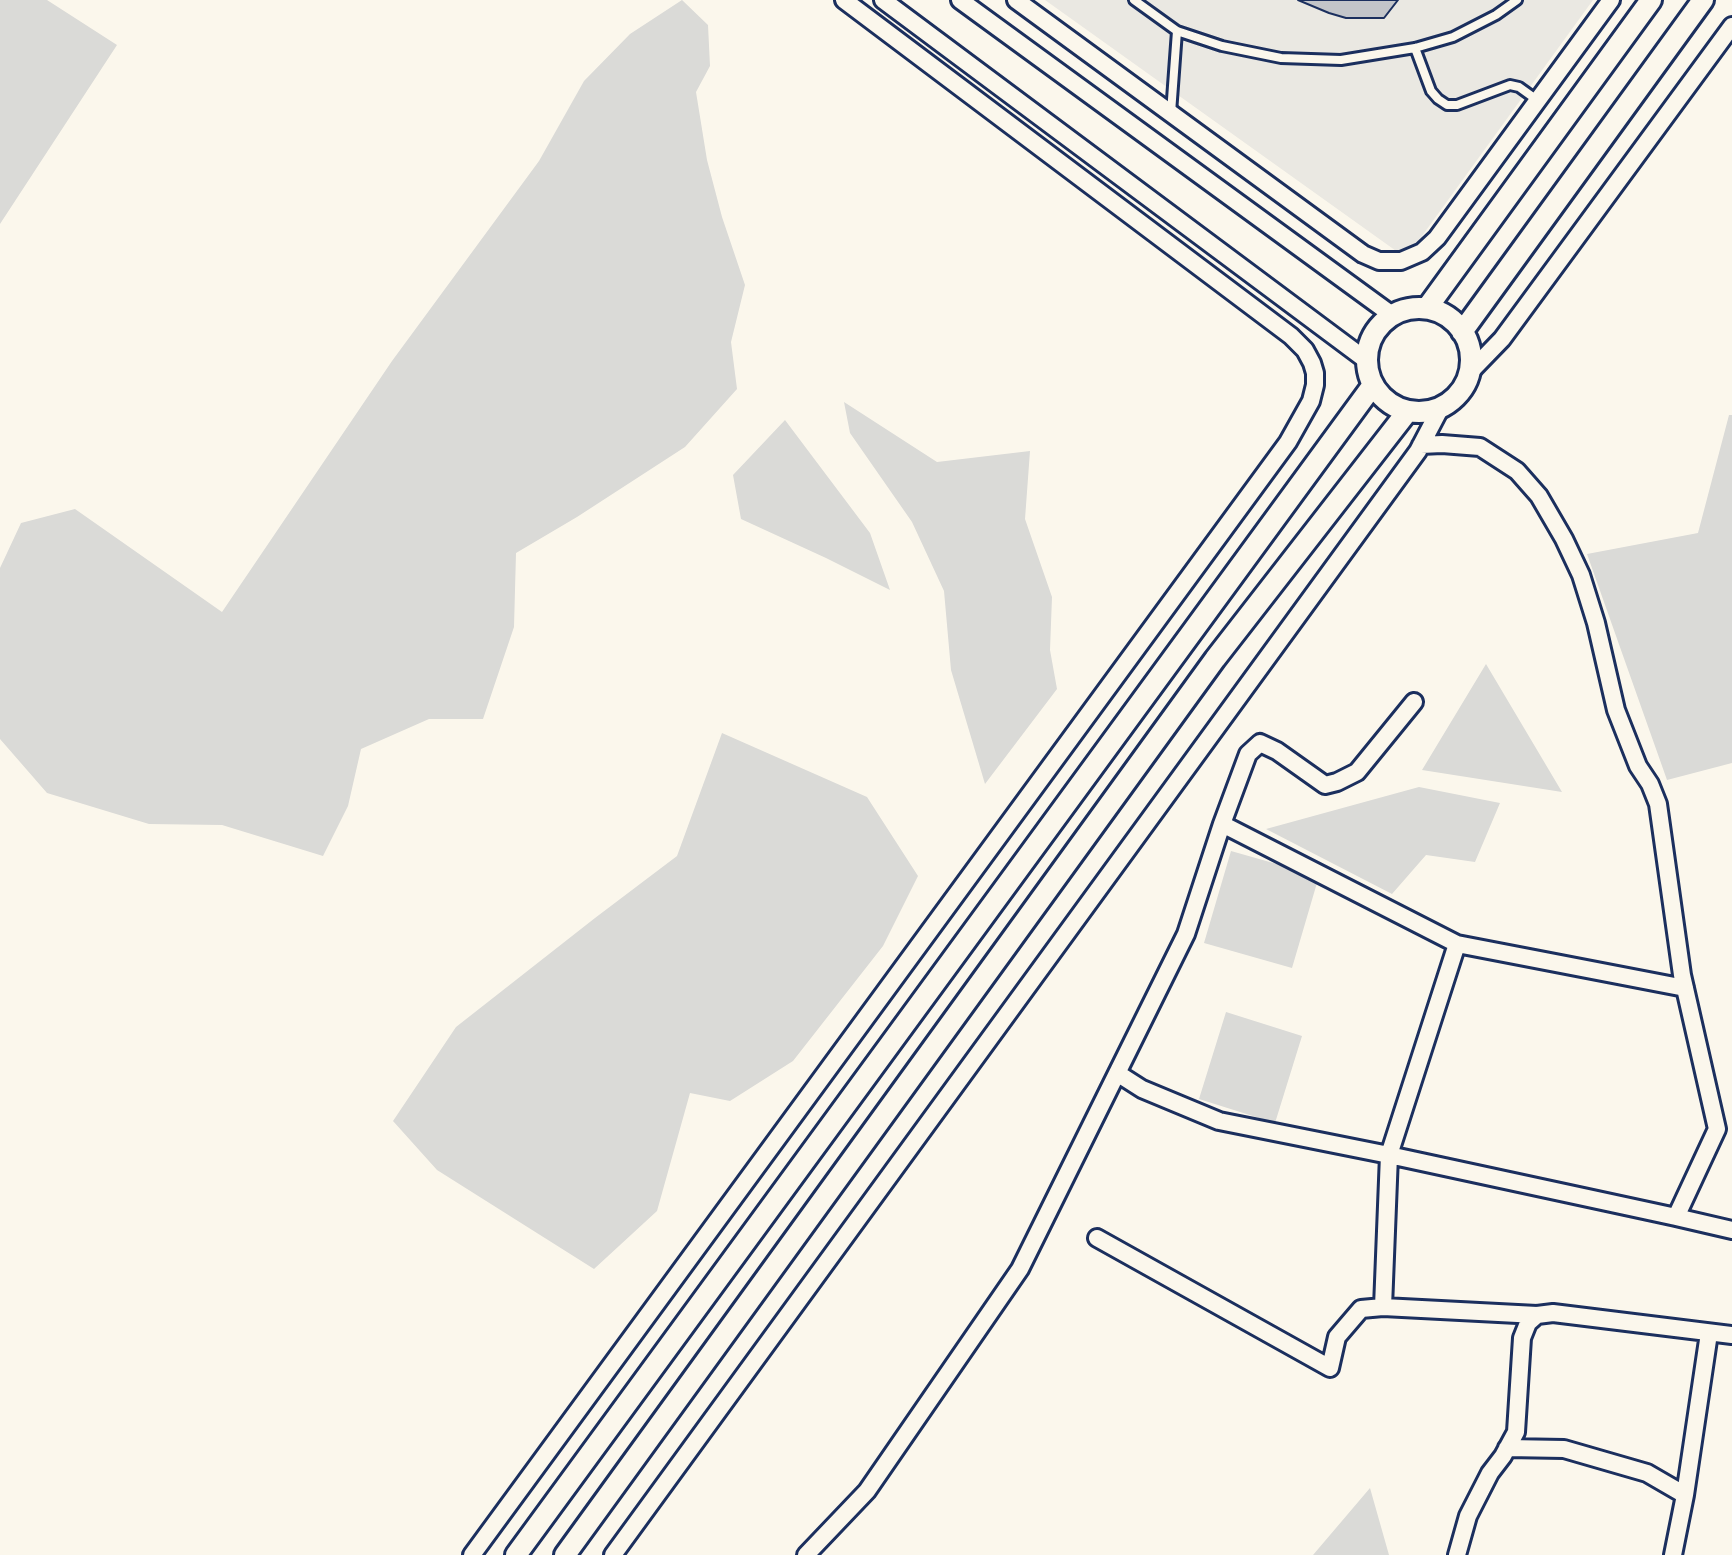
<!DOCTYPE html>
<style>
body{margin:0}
canvas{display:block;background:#fbf7ec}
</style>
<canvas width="1732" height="1555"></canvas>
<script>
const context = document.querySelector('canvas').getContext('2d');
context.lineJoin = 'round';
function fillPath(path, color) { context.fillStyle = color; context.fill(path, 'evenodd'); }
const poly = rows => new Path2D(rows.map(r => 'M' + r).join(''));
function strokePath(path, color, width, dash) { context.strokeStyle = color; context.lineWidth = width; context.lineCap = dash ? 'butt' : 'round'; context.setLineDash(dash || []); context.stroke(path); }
const built = poly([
 [1045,0,1593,0,1406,258]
]);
const green = poly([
 [0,0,47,0,117,45,0,224],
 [682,0,708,25,710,66,696,92,707,160,722,217,745,285,731,342,737,389,685,447,577,517,516,553,514,627,483,719,429,719,361,749,348,806,323,856,222,825,149,824,47,793,0,739,0,568,21,523,75,509,222,612,392,361,539,161,584,81,630,34],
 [844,402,937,462,1030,451,1025,519,1052,597,1050,650,1057,689,985,784,951,670,944,591,912,522,850,433],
 [1729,415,1732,415,1732,763,1667,780,1587,554,1698,533],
 [785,420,870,533,890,590,826,558,741,519,733,475],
 [1486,664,1562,792,1422,770],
 [722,733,867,797,918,876,883,946,793,1061,730,1101,690,1093,657,1211,594,1269,437,1170,393,1121,456,1027,595,918,677,856],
 [1419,787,1500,803,1475,862,1426,855,1392,894,1266,829],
 [1231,851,1319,876,1292,968,1204,943],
 [1226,1012,1302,1036,1275,1123,1199,1099],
 [1370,1488,1389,1555,1313,1555]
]);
const building = poly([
 [1298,0,1398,0,1384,18,1346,18,1329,13,1298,0]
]);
const service = poly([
 [1134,0,1177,31,1222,46,1281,58,1341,60,1415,48,1453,37,1496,15,1517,0],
 [1415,48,1431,91,1438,99,1447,105,1457,105,1510,85,1519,87,1537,100],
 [1171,113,1177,31]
]);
const minor = poly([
 [883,0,1366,360],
 [960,0,1392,315],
 [1016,0,1363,254,1379,261,1401,261,1422,252,1437,238,1611,0],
 [1471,371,1502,339,1732,26],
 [1421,445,1442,444,1480,447,1517,471,1539,496,1564,539,1581,575,1596,623,1616,710,1638,766,1650,784,1658,804,1682,975,1717,1129,1676,1217,1732,1230],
 [1222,824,1457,944],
 [1117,1073,1142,1089,1219,1121,1389,1155,1457,944,1685,988],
 [1097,1238,1330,1368,1337,1337,1361,1309,1383,1307],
 [1537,1315,1383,1307,1389,1155,1676,1217],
 [1507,1448,1564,1449,1647,1473,1685,1495,1673,1555],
 [1685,1495,1708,1340],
 [472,1555,1288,442,1311,401,1315,385,1315,373,1312,363,1305,350,1291,336,844,0],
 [613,1555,1418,451,1440,409],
 [806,1555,867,1491,1020,1269,1186,934,1222,824,1248,754,1260,743,1277,751,1325,785,1337,782,1357,772,1414,702],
 [1457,1555,1468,1516,1490,1473,1503,1456,1516,1432,1522,1338,1528,1323,1537,1315,1553,1313,1732,1335]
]);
const tertiary = poly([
 '1367 360a52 52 0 1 1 104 0a52 52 0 1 1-104 0Z',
 [1427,308,1651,0],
 [1462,332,1703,0],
 [516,1555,1373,385],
 [565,1555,1215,659,1407,412]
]);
fillPath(built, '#eae8e2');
fillPath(green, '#dadad7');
fillPath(building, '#c3c5c9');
strokePath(building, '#1b2f5e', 2);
strokePath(service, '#1b2f5e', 14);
strokePath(minor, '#1b2f5e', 22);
strokePath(tertiary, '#1b2f5e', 26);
strokePath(service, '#fbf7ec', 8);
strokePath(minor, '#fbf7ec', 16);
strokePath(tertiary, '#fbf7ec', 20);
</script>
